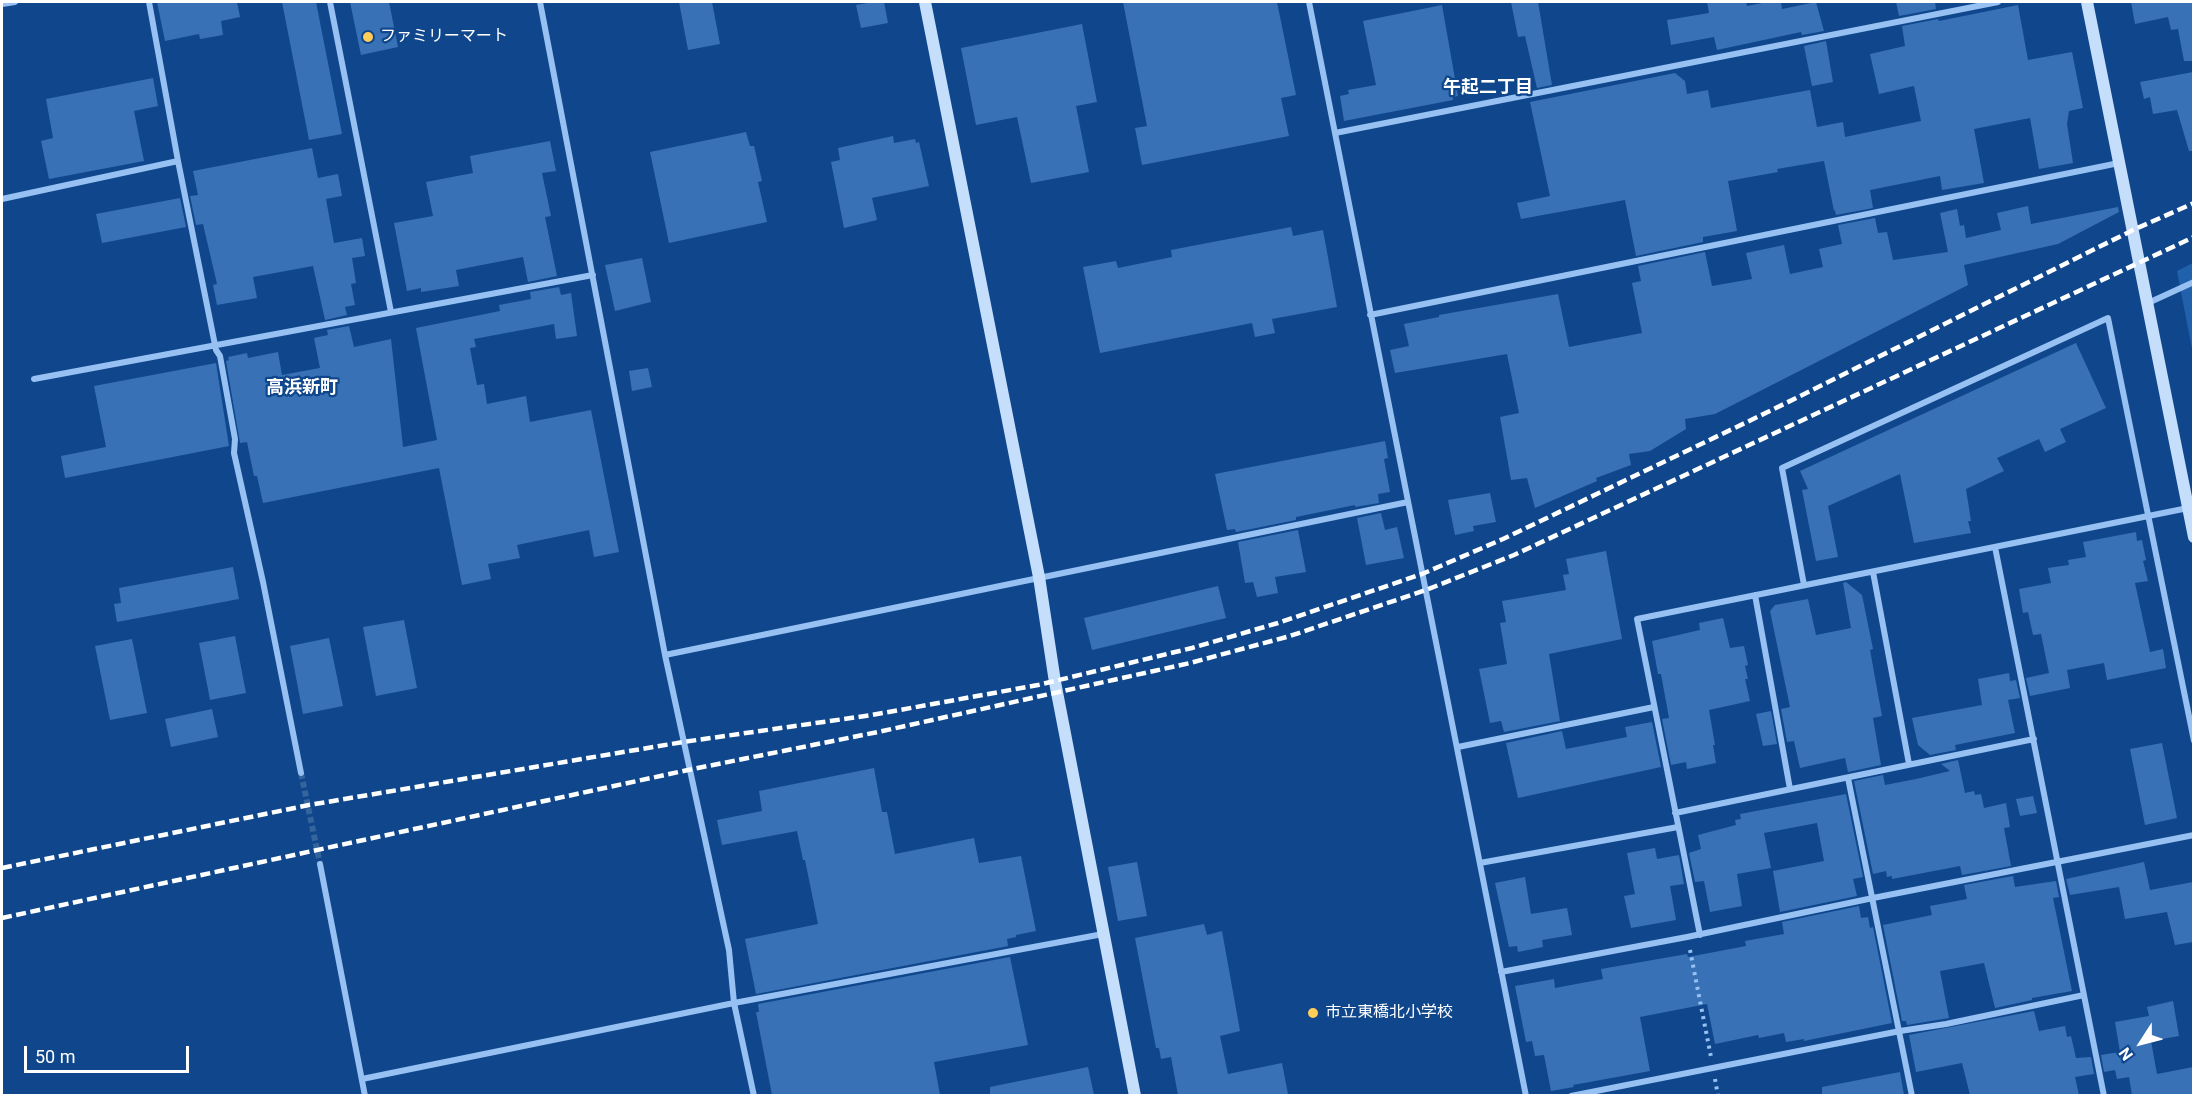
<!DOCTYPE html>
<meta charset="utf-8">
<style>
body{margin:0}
#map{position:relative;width:2195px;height:1097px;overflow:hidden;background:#10478c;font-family:Roboto,sans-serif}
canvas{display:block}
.frame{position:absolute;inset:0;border:3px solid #fff;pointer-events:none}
.north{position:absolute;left:2111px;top:1013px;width:60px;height:60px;-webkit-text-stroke:4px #10478c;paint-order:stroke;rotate:234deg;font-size:16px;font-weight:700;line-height:24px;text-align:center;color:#fff}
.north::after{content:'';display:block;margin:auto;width:21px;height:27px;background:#fff;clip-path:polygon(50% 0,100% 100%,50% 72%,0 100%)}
.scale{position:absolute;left:24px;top:1046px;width:165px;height:27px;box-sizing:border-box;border:3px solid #fff;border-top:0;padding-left:8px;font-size:18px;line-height:21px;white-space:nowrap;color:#fff;-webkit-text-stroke:4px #10478c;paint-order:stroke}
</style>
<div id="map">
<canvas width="2195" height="1097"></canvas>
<div class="frame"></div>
<div class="north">N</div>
<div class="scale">50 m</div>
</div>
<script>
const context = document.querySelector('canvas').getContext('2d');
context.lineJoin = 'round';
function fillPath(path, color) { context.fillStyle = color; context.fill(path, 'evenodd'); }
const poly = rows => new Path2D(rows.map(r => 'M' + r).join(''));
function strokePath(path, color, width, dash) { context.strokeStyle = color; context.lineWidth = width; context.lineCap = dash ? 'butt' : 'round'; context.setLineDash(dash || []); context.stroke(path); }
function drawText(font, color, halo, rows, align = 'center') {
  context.font = font + ' Roboto,"Noto Sans JP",sans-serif'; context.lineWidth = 4.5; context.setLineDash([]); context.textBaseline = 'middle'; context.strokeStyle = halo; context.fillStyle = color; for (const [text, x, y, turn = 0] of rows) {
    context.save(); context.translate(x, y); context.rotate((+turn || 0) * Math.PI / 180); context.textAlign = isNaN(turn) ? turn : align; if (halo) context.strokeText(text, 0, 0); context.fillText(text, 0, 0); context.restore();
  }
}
const green = poly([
 [2193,263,2193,354,2177,271]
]);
const building = poly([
 [157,2,237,2,240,17,221,21,223,35,200,39,199,34,165,41],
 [282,2,316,2,342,134,309,140],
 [350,2,389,2,398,47,361,55],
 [679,2,712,2,720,44,688,50],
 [873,2,884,2,888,23,861,28,856,5],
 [1123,2,1277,2,1296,95,1281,98,1289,136,1142,165,1135,128,1147,126],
 [1511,2,1538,2,1552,85,1537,88,1525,36,1518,37],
 [1707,2,1746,2,1747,6,1767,2,1781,2,1782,9,1816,2,1824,31,1802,35,1801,32,1717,50,1714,37,1671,45,1667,20,1709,13],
 [1896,2,1935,2,1936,9,1899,16],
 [2131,2,2193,2,2193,61,2184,61,2178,29,2171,30,2168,17,2135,24],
 [1442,5,1458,96,1453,97,1453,100,1344,121,1340,96,1349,94,1348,90,1376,85,1363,21],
 [2018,5,2028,60,2072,52,2083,108,2069,111,2067,124,2073,163,2039,169,2030,118,1974,129,1984,183,1942,190,1940,176,1870,190,1873,208,1836,215,1835,210,1834,211,1824,161,1777,169,1778,172,1728,181,1737,231,1703,237,1703,242,1636,256,1625,200,1521,219,1517,203,1550,196,1530,102,1675,73,1685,81,1687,94,1708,90,1711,108,1810,90,1817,127,1843,122,1845,137,1921,121,1914,86,1879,94,1870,54,1905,46,1902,26,1938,19,1939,21],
 [1082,24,1097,102,1076,106,1089,172,1031,183,1017,117,976,125,961,48],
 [1826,41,1833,82,1812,86,1804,46],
 [2193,72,2193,151,2189,151,2177,110,2153,114,2150,97,2144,99,2140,82],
 [153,78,158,106,134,111,144,161,49,179,41,141,53,138,46,99],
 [746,132,750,146,754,146,762,181,758,182,767,222,669,243,650,152],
 [893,136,894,143,915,139,916,143,919,142,929,186,872,198,877,220,844,228,831,162,840,160,838,148],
 [550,141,556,171,542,173,551,216,545,217,557,276,528,282,523,257,456,270,459,286,421,292,421,288,407,291,394,223,433,216,426,182,473,173,470,156],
 [312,148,318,178,338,174,342,196,326,199,334,243,362,238,365,256,352,258,356,283,351,284,355,305,345,307,347,315,325,320,313,266,253,277,257,298,217,305,213,285,217,284,203,224,196,225,190,196,198,195,193,171],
 [180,198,186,227,102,243,96,214],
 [2028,206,2031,224,2118,207,2119,212,2058,244,1964,265,1968,285,1715,414,1685,419,1686,429,1650,451,1629,454,1631,465,1596,478,1597,481,1535,508,1527,478,1511,480,1500,417,1519,413,1507,354,1395,373,1390,350,1409,346,1404,324,1439,317,1439,315,1558,294,1569,347,1642,333,1632,283,1641,281,1638,266,1705,252,1712,286,1752,279,1746,253,1784,245,1790,274,1823,267,1819,249,1842,244,1838,225,1875,218,1878,233,1887,232,1893,260,1948,252,1940,213,1957,209,1960,226,1964,225,1966,238,2001,230,1997,213],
 [1291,227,1293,236,1323,230,1337,307,1272,319,1275,333,1255,337,1252,323,1100,353,1083,267,1116,261,1118,268,1172,257,1171,250],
 [642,258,651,302,615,311,605,265],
 [559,287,561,295,571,293,577,336,556,339,554,324,474,339,476,347,470,348,477,385,484,384,487,404,526,396,530,422,591,410,619,552,594,557,589,530,517,545,520,558,488,564,491,579,462,585,439,468,263,503,257,476,254,476,247,442,240,443,226,361,229,360,228,357,247,353,248,358,278,352,282,375,320,368,314,338,328,335,327,330,349,326,354,347,391,339,403,447,437,440,416,328,500,311,499,305,531,299,530,292],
 [2076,343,2106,408,2060,429,2066,442,2045,452,2039,439,1997,458,2004,471,1966,489,1971,521,1968,521,1971,533,1914,543,1900,474,1828,506,1838,557,1816,561,1802,490,1808,489,1800,471],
 [216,363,229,446,65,478,61,456,106,447,94,386],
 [648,368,652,387,632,391,629,371],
 [1385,441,1388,458,1384,459,1390,492,1378,494,1379,503,1355,507,1355,505,1296,517,1296,520,1236,532,1235,529,1227,530,1215,474],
 [1490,493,1496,522,1473,526,1474,531,1455,535,1448,500],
 [1381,513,1385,530,1397,527,1404,558,1366,565,1357,518],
 [1298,530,1306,572,1275,577,1278,593,1257,597,1253,582,1245,583,1238,542],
 [2136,532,2137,541,2142,540,2146,560,2143,561,2148,581,2135,583,2150,652,2163,649,2166,668,2107,680,2104,663,2067,670,2070,688,2030,696,2026,678,2049,673,2041,634,2033,635,2028,612,2023,613,2019,589,2051,583,2048,568,2069,565,2068,560,2086,557,2083,542],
 [1606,551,1622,639,1549,654,1560,721,1504,732,1501,721,1490,723,1479,669,1507,664,1500,623,1506,622,1502,601,1566,590,1563,575,1569,574,1566,559],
 [233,567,239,599,117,622,114,604,121,603,119,588],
 [1846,582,1862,595,1873,649,1870,650,1882,716,1873,718,1881,765,1848,772,1845,758,1800,768,1794,741,1787,742,1781,709,1790,707,1770,611,1775,605,1808,599,1816,635,1851,628,1843,583],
 [1218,586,1226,618,1092,650,1084,618],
 [1723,618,1730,648,1744,646,1748,665,1745,666,1748,679,1745,679,1750,701,1709,710,1715,745,1713,745,1716,763,1687,769,1686,762,1671,765,1662,719,1669,718,1661,674,1658,674,1652,641,1700,630,1699,623],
 [404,620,417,688,376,696,363,627],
 [235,636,246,693,210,700,199,643],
 [329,638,343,706,303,714,290,646],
 [132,639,147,713,110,720,95,646],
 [2009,673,2010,681,2016,680,2020,698,2008,700,2015,733,1955,745,1956,750,1930,755,1918,745,1912,718,1982,705,1978,679],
 [212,709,218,737,171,747,165,719],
 [1771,711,1777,744,1763,746,1756,714],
 [1652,722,1661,767,1518,798,1506,743,1562,731,1566,749,1627,737,1625,727],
 [2162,743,2177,818,2145,825,2130,749],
 [1958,760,1965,793,1974,791,1975,795,1981,794,1984,808,2006,803,2010,827,2004,828,2011,866,1962,875,1960,866,1892,879,1892,876,1887,877,1886,871,1873,874,1854,781,1883,775,1885,785,1916,779,1950,771,1941,764],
 [874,768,882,812,887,812,895,854,974,838,979,863,1021,856,1036,931,1016,935,1016,937,1007,939,1008,946,756,994,745,939,818,924,805,860,803,860,797,831,722,845,717,820,762,811,759,791],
 [1846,794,1863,877,1853,879,1857,896,1780,912,1773,871,1824,861,1817,823,1764,833,1771,868,1737,874,1742,906,1710,912,1704,881,1695,882,1689,853,1701,849,1698,835,1736,825,1735,820,1741,819,1740,814],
 [2033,796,2037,813,2020,816,2016,799],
 [1655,848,1657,859,1679,855,1684,884,1670,886,1676,920,1631,928,1624,896,1635,894,1627,853],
 [1137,862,1147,916,1118,921,1108,867],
 [2144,862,2150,890,2193,882,2193,942,2175,945,2167,912,2125,919,2119,887,2070,895,2066,879],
 [2013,876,2015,887,2056,881,2059,897,2053,898,2072,991,2032,998,2032,1000,1995,1008,1984,963,1940,971,1949,1018,1907,1025,1906,1021,1902,1021,1883,925,1932,915,1930,906,1967,899,1964,885],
 [1525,877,1531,914,1567,908,1572,935,1542,940,1543,947,1518,952,1517,946,1509,947,1495,883],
 [1859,906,1861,918,1868,917,1870,928,1873,927,1892,1023,1804,1041,1804,1039,1786,1042,1784,1033,1759,1038,1758,1035,1715,1044,1707,1004,1640,1017,1650,1071,1573,1085,1574,1087,1551,1091,1544,1055,1535,1056,1532,1041,1526,1042,1515,986,1554,979,1555,988,1603,979,1601,969,1687,954,1688,957,1746,946,1745,941,1784,934,1782,922],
 [1204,924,1207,935,1222,931,1240,1031,1220,1036,1228,1074,1282,1063,1288,1094,1278,1095,1178,1095,1171,1057,1161,1059,1159,1048,1156,1048,1135,938],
 [1010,957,1028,1045,934,1062,940,1095,772,1095,756,1012,759,1012,758,1004],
 [2173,1001,2179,1036,2151,1041,2157,1074,2193,1067,2193,1095,2132,1095,2129,1077,2117,1079,2115,1070,2104,1072,2101,1055,2120,1052,2115,1022,2149,1016,2147,1007],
 [2034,1011,2039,1031,2065,1026,2067,1037,2071,1036,2076,1058,2091,1057,2094,1074,2075,1077,2079,1095,1970,1095,1962,1063,1916,1072,1909,1035],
 [1088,1067,1094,1095,990,1095,990,1087],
 [1900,1072,1904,1095,1822,1095,1822,1087]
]);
const streetTunnel = poly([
 [301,773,320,864]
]);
const path = poly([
 [1690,950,1711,1057],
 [1715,1079,1718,1096]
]);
const street = poly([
 [149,2,178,161,216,350,220,356,235,439,234,453,263,582,301,773],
 [330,2,391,312],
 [540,2,665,655,729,950,734,1003,754,1096],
 [1309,2,1526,1096],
 [2,4,15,2],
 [1335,133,1998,2],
 [2,199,178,161],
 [2148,303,2194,282],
 [1370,315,2119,163],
 [34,379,593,275],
 [1995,547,2104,1096],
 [1873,572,1909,764],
 [1804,585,1782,468,2108,318,2194,741],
 [1755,595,1790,789],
 [665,655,1408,502],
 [1458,747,1654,707],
 [1848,778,1912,1096],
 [1675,813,2034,739],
 [1480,863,1678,827],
 [320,864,365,1096],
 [1700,935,1637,619,2188,508],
 [1501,972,1687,937,1873,898,2194,835],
 [362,1079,734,1003,1103,934],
 [1571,1096,1900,1031,1946,1024,2084,995]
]);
const secondary = poly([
 [925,2,1039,577,1055,682,1135,1096],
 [2087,2,2194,537]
]);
const rail = poly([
 [2,868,309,805,683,742,872,715,1038,685,1192,648,1278,623,1422,574,1503,539,1772,410,2133,230,2194,203],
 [2,918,688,770,878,732,1190,663,1290,636,1426,590,1514,555,2194,237]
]);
const markers = [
 [368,37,6,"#ffcd58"],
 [1313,1013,6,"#ffcd58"]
];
const poiNames = [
 ["ファミリーマート",380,37],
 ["市立東橋北小学校",1325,1013]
];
const neighbourhoodNames = [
 ["午起二丁目",1488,88],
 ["高浜新町",302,388]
];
fillPath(green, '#2161ac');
fillPath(building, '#3871b6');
strokePath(streetTunnel, '#34639d', 6, [6, 3]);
strokePath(path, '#96c1f2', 4, [3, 4.5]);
strokePath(street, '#96c1f2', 6);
strokePath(secondary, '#c5defc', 12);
strokePath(rail, '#fff', 4.5, [10, 4.5]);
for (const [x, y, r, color] of markers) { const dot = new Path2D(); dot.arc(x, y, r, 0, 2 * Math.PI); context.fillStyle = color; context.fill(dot); strokePath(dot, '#10478c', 2); }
drawText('16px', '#fff', '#10478c', poiNames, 'left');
drawText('bold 18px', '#fff', '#10478c', neighbourhoodNames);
</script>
